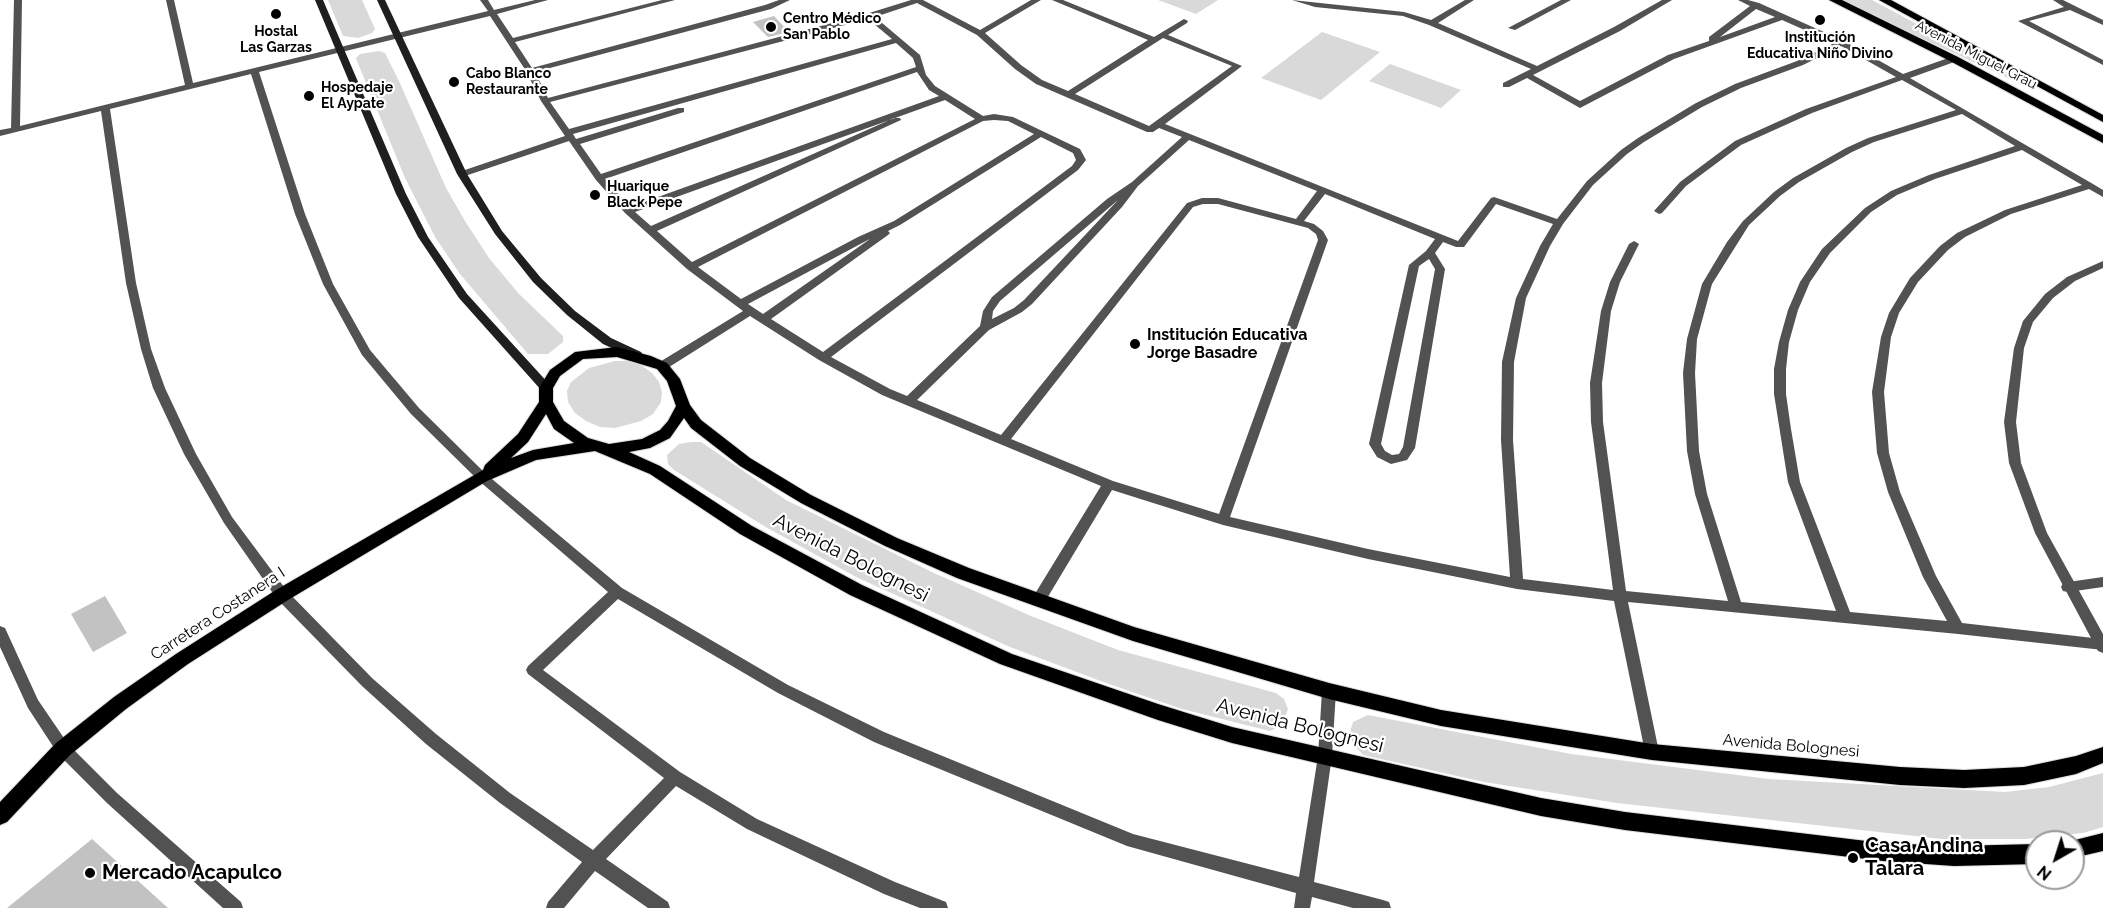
<!DOCTYPE html>
<meta charset="utf-8">
<style>
body{margin:0}
#map{position:relative;width:2103px;height:908px;overflow:hidden;background:#fff;font-family:Raleway,sans-serif}
canvas{display:block}
.north{position:absolute;left:2025px;top:830px;width:60px;height:60px;box-sizing:border-box;background:#fff;border:2px solid #999;border-radius:50%;rotate:219deg;font-size:16px;font-weight:700;line-height:24px;text-align:center;color:#000}
.north::after{content:'';display:block;margin:auto;width:21px;height:27px;background:#000;clip-path:polygon(50% 0,100% 100%,50% 72%,0 100%)}
</style>
<div id="map">
<canvas width="2103" height="908"></canvas>
<div class="north">N</div>
</div>
<script>
const context = document.querySelector('canvas').getContext('2d');
context.lineJoin = 'round';
function fillPath(path, color) { context.fillStyle = color; context.fill(path, 'evenodd'); }
const poly = rows => new Path2D(rows.map(r => 'M' + r).join(''));
function strokePath(path, color, width, dash) { context.strokeStyle = color; context.lineWidth = width; context.lineCap = dash ? 'butt' : 'round'; context.setLineDash(dash || []); context.stroke(path); }
function drawText(font, color, halo, rows, align = 'center') {
  context.font = font + ' Raleway,sans-serif'; context.lineWidth = 4.5; context.setLineDash([]); context.textBaseline = 'middle'; context.strokeStyle = halo; context.fillStyle = color; for (const [text, x, y, turn = 0] of rows) {
    context.save(); context.translate(x, y); context.rotate((+turn || 0) * Math.PI / 180); context.textAlign = isNaN(turn) ? turn : align; if (halo) context.strokeText(text, 0, 0); context.fillText(text, 0, 0); context.restore();
  }
}
const green = poly([
 [328,0,362,0,375,29,372,33,358,38,343,36],
 [1158,0,1218,0,1196,14],
 [1839,0,1872,0,2008,73,2021,81,2021,84],
 [1322,32,1380,52,1321,100,1261,78],
 [379,51,385,53,399,81,446,188,465,221,489,258,519,294,563,336,563,342,548,354,528,354,460,274,435,237,405,178,357,61,356,58,360,54],
 [1390,64,1461,90,1441,108,1369,81],
 [615,361,629,361,641,365,652,373,659,382,662,392,661,402,653,414,641,421,615,428,600,427,586,421,575,413,568,402,567,391,571,382,589,368],
 [691,442,701,442,786,500,934,573,1031,616,1118,650,1276,693,1284,699,1288,709,1282,725,1270,731,1182,709,1106,683,1010,647,856,577,764,526,674,470,668,464,667,455,679,444],
 [1368,715,1571,754,1769,779,2005,792,2049,787,2103,773,2103,827,2083,833,2025,839,1942,839,1617,803,1484,782,1363,755,1353,744,1350,732,1353,722]
]);
const building = poly([
 [774,16,789,32,768,37,753,22],
 [105,596,127,633,93,652,71,614],
 [92,839,168,908,7,908]
]);
const minor = poly([
 [14,0,22,0,20,126,185,85,166,0,174,0,193,83,488,11,480,0,488,0,494,10,535,0,548,0,497,14,513,38,662,0,675,0,515,42,532,68,765,5,779,0,790,0,771,9,535,72,548,98,866,14,911,0,923,0,980,30,1031,0,1041,0,985,33,1021,65,1042,80,1068,91,1148,40,1052,0,1063,0,1154,37,1184,19,1188,21,1187,23,1168,35,1242,66,1165,124,1458,241,1491,198,1494,197,1557,219,1587,181,1621,150,1638,138,1696,103,1735,84,1797,61,1834,43,1782,20,1674,59,1580,108,1527,78,1509,87,1503,87,1503,83,1531,69,1429,25,1403,16,1315,7,1292,0,1404,12,1431,20,1465,0,1474,0,1438,23,1537,66,1614,27,1662,0,1672,0,1620,31,1533,75,1580,101,1668,55,1709,41,1709,37,1750,6,1738,0,1748,0,1759,3,1844,41,1903,74,1951,57,1957,57,1957,61,1910,78,2093,184,2103,190,2103,197,2089,189,2011,214,1965,237,1948,250,1918,282,1899,313,1891,337,1884,392,1889,453,1900,492,1936,576,1962,623,2102,639,2103,650,1958,634,1628,602,1659,752,1657,757,1652,759,1647,757,1645,752,1614,601,1517,589,1368,559,1223,525,1112,490,1043,605,1038,606,1033,605,1031,601,1033,597,1101,486,882,395,819,360,750,316,666,369,658,369,656,366,658,363,743,311,687,269,625,213,596,180,569,141,465,176,459,176,459,172,565,136,541,101,526,71,490,16,259,72,305,214,333,284,370,350,419,408,486,474,622,588,788,685,884,732,1133,834,1299,877,1318,756,1322,691,1324,687,1329,685,1334,687,1336,691,1332,756,1314,882,1383,900,1389,902,1391,908,1353,908,1312,897,1310,908,1294,908,1296,893,1127,846,874,742,778,693,618,599,543,670,680,772,757,819,895,882,946,902,948,908,920,908,884,894,747,829,676,786,606,859,668,902,670,908,648,908,595,871,564,908,546,908,548,902,582,862,500,803,426,744,362,686,277,599,224,523,184,454,153,388,141,349,126,283,101,111,0,136,0,130,11,128,14,0],
 [917,3,977,35,1015,69,1036,84,1147,132,1153,132,1159,128,1182,137,1132,182,1107,199,992,297,983,311,980,326,907,396,890,389,831,357,1078,170,1086,160,1080,149,1013,117,994,114,983,116,935,86,926,75,920,55,875,17,917,3],
 [1756,9,1775,17,1720,37,1756,9],
 [868,19,892,39,569,129,550,102,868,19],
 [1163,38,1232,66,1149,126,1075,94,1163,38],
 [896,43,913,58,916,67,601,174,580,144,684,112,684,108,678,108,576,139,573,134,896,43],
 [1841,46,1896,77,1806,109,1735,141,1680,182,1654,211,1659,214,1662,213,1686,186,1741,145,1812,113,1902,80,1956,110,1868,138,1846,148,1793,178,1774,192,1743,221,1727,242,1702,284,1687,339,1683,373,1687,451,1695,494,1728,601,1626,591,1603,422,1602,383,1611,311,1620,282,1639,244,1634,241,1629,244,1610,282,1601,311,1590,383,1591,422,1613,590,1523,579,1513,440,1514,362,1526,298,1550,246,1563,224,1593,185,1627,154,1644,142,1702,107,1741,88,1803,65,1841,46],
 [917,72,929,90,939,96,630,207,605,179,917,72],
 [251,74,295,214,323,284,362,355,411,414,478,480,608,592,528,666,526,670,528,674,664,778,593,850,510,793,436,734,372,678,287,591,232,517,196,454,165,388,151,349,136,283,110,109,251,74],
 [945,100,975,119,692,262,657,231,901,120,900,118,894,118,651,226,635,212,945,100],
 [1962,114,2015,146,1929,175,1891,191,1865,208,1822,249,1800,282,1788,310,1779,342,1774,369,1774,394,1788,482,1836,611,1741,602,1707,494,1699,451,1695,373,1697,339,1712,284,1749,225,1780,196,1799,182,1852,152,1874,142,1962,114],
 [994,120,1008,121,1034,134,894,221,858,237,741,299,698,267,983,121,994,120],
 [1041,137,1073,153,1076,160,1072,166,823,352,771,319,888,235,890,233,888,231,900,225,1041,137],
 [1189,140,1317,191,1296,219,1218,198,1202,198,1187,203,1001,435,917,400,989,330,1022,312,1032,304,1122,207,1138,186,1189,140],
 [2022,150,2082,185,2005,210,1957,233,1940,246,1910,278,1889,313,1881,337,1872,392,1877,453,1888,492,1923,577,1947,621,1850,612,1800,482,1791,429,1786,394,1786,369,1789,342,1798,310,1810,282,1830,253,1871,212,1897,195,1935,179,2022,150],
 [1325,194,1435,239,1426,251,1409,265,1369,444,1377,457,1391,464,1407,460,1415,448,1445,269,1435,253,1443,242,1456,247,1464,247,1496,204,1553,224,1540,246,1516,298,1502,362,1501,440,1510,577,1368,549,1230,517,1328,240,1323,231,1314,224,1304,221,1325,194],
 [1118,200,1024,300,1014,308,992,319,993,311,1000,301,1118,200],
 [1203,204,1218,204,1308,228,1316,234,1318,240,1219,514,1113,481,1011,439,1193,207,1203,204],
 [870,239,763,314,748,304,866,241,870,239],
 [1429,259,1435,269,1403,447,1399,454,1392,455,1385,451,1381,444,1419,266,1429,259],
 [1561,0,1571,0,1515,30,1508,28,1561,0],
 [2053,0,2063,0,2103,20,2103,25,2070,10,2029,21,2103,60,2103,65,2018,21,2064,7,2053,0],
 [2103,577,2103,587,2068,592,2063,591,2061,587,2063,583,2068,582,2103,577],
 [0,626,5,628,38,700,68,744,117,793,241,902,243,908,223,908,107,803,58,754,28,708,0,647,0,626]
]);
const tertiary = poly([
 [2103,261,2103,268,2075,281,2053,298,2033,322,2024,348,2016,422,2021,463,2047,533,2103,634,2103,653,2098,651,2035,533,2009,463,2004,422,2014,348,2023,321,2045,294,2067,277,2103,261]
]);
const secondary = poly([
 [315,0,323,0,406,194,428,237,467,294,550,385,552,388,550,391,542,391,459,298,418,237,396,194,315,0],
 [377,0,385,0,467,174,502,231,541,278,575,311,611,338,641,352,643,355,641,358,633,358,603,344,567,315,533,282,495,234,457,174,377,0]
]);
const primary = poly([
 [1829,0,1842,0,1958,57,2103,135,2103,143,1950,61,1829,0],
 [1879,0,1891,0,2103,115,2103,122,1879,0],
 [617,347,651,356,667,363,680,379,690,405,701,420,750,458,811,495,897,538,969,568,1134,627,1329,683,1441,710,1652,744,1900,767,1964,770,2024,767,2076,756,2103,747,2103,763,2076,774,2024,785,1964,788,1900,785,1652,760,1441,726,1329,699,1133,641,957,578,885,546,801,503,740,466,691,428,684,418,670,438,650,448,629,452,660,466,752,526,862,585,1012,654,1158,704,1232,727,1541,798,1625,812,1883,843,1954,846,2037,844,2037,864,1954,866,1883,861,1625,830,1541,816,1232,743,1158,720,1000,664,850,595,740,534,650,474,595,451,536,460,487,481,288,600,188,664,126,709,70,755,7,822,0,825,0,802,56,743,114,697,176,654,276,590,483,470,485,465,518,434,539,402,539,388,550,370,575,352,617,347],
 [617,357,657,369,667,381,676,406,668,421,660,430,642,439,609,444,588,438,564,421,553,402,553,388,560,376,583,359,617,357],
 [546,414,554,429,574,443,533,450,511,458,528,442,546,414],
 [2103,833,2103,851,2073,858,2073,842,2067,842,2103,833]
]);
const markers = [
 [276,14,6,"#000"],
 [1820,20,6,"#000"],
 [771,27,6,"#000"],
 [454,82,6,"#000"],
 [309,96,6,"#000"],
 [595,195,6,"#000"],
 [1135,344,6,"#000"],
 [1853,858,6,"#000"],
 [90,873,6,"#000"]
];
const farPoinames = [
 ["Centro Médico",783,19],
 ["San Pablo",783,35],
 ["Hostal",276,32,"center"],
 ["Las Garzas",276,48,"center"],
 ["Institución",1820,38,"center"],
 ["Educativa Niño Divino",1820,54,"center"],
 ["Cabo Blanco",466,74],
 ["Restaurante",466,90],
 ["Hospedaje",321,88],
 ["El Aypate",321,104],
 ["Huarique",607,187],
 ["Black Pepe",607,203]
];
const farStreetnames = [
 ["Avenida Miguel Grau",1976,55,27]
];
const poiNames = [
 ["Institución Educativa",1147,335],
 ["Jorge Basadre",1147,353]
];
const streetNames = [
 ["Carretera Costanera I",218,614,-33],
 ["Avenida Bolognesi",1791,746,5]
];
const nearStreetnames = [
 ["Avenida Bolognesi",851,558,27],
 ["Avenida Bolognesi",1300,726,14]
];
const nearPoinames = [
 ["Casa Andina",1865,846],
 ["Talara",1865,869],
 ["Mercado Acapulco",102,873]
];
fillPath(green, '#d9d9d9');
fillPath(building, '#c2c2c2');
strokePath(primary, '#dbdbdb', 2);
fillPath(minor, '#525252');
fillPath(tertiary, '#525252');
fillPath(secondary, '#1f1f1f');
fillPath(primary, '#000');
for (const [x, y, r, color] of markers) { const dot = new Path2D(); dot.arc(x, y, r, 0, 2 * Math.PI); context.fillStyle = color; context.fill(dot); strokePath(dot, '#fff', 2); }
drawText('bold 14px', '#000', '#fff', farPoinames, 'left');
drawText('14px', '#000', '#fff', farStreetnames);
drawText('bold 16px', '#000', '#fff', poiNames, 'left');
drawText('16px', '#000', '#fff', streetNames);
drawText('20px', '#000', '#fff', nearStreetnames);
drawText('bold 20px', '#000', '#fff', nearPoinames, 'left');
</script>
